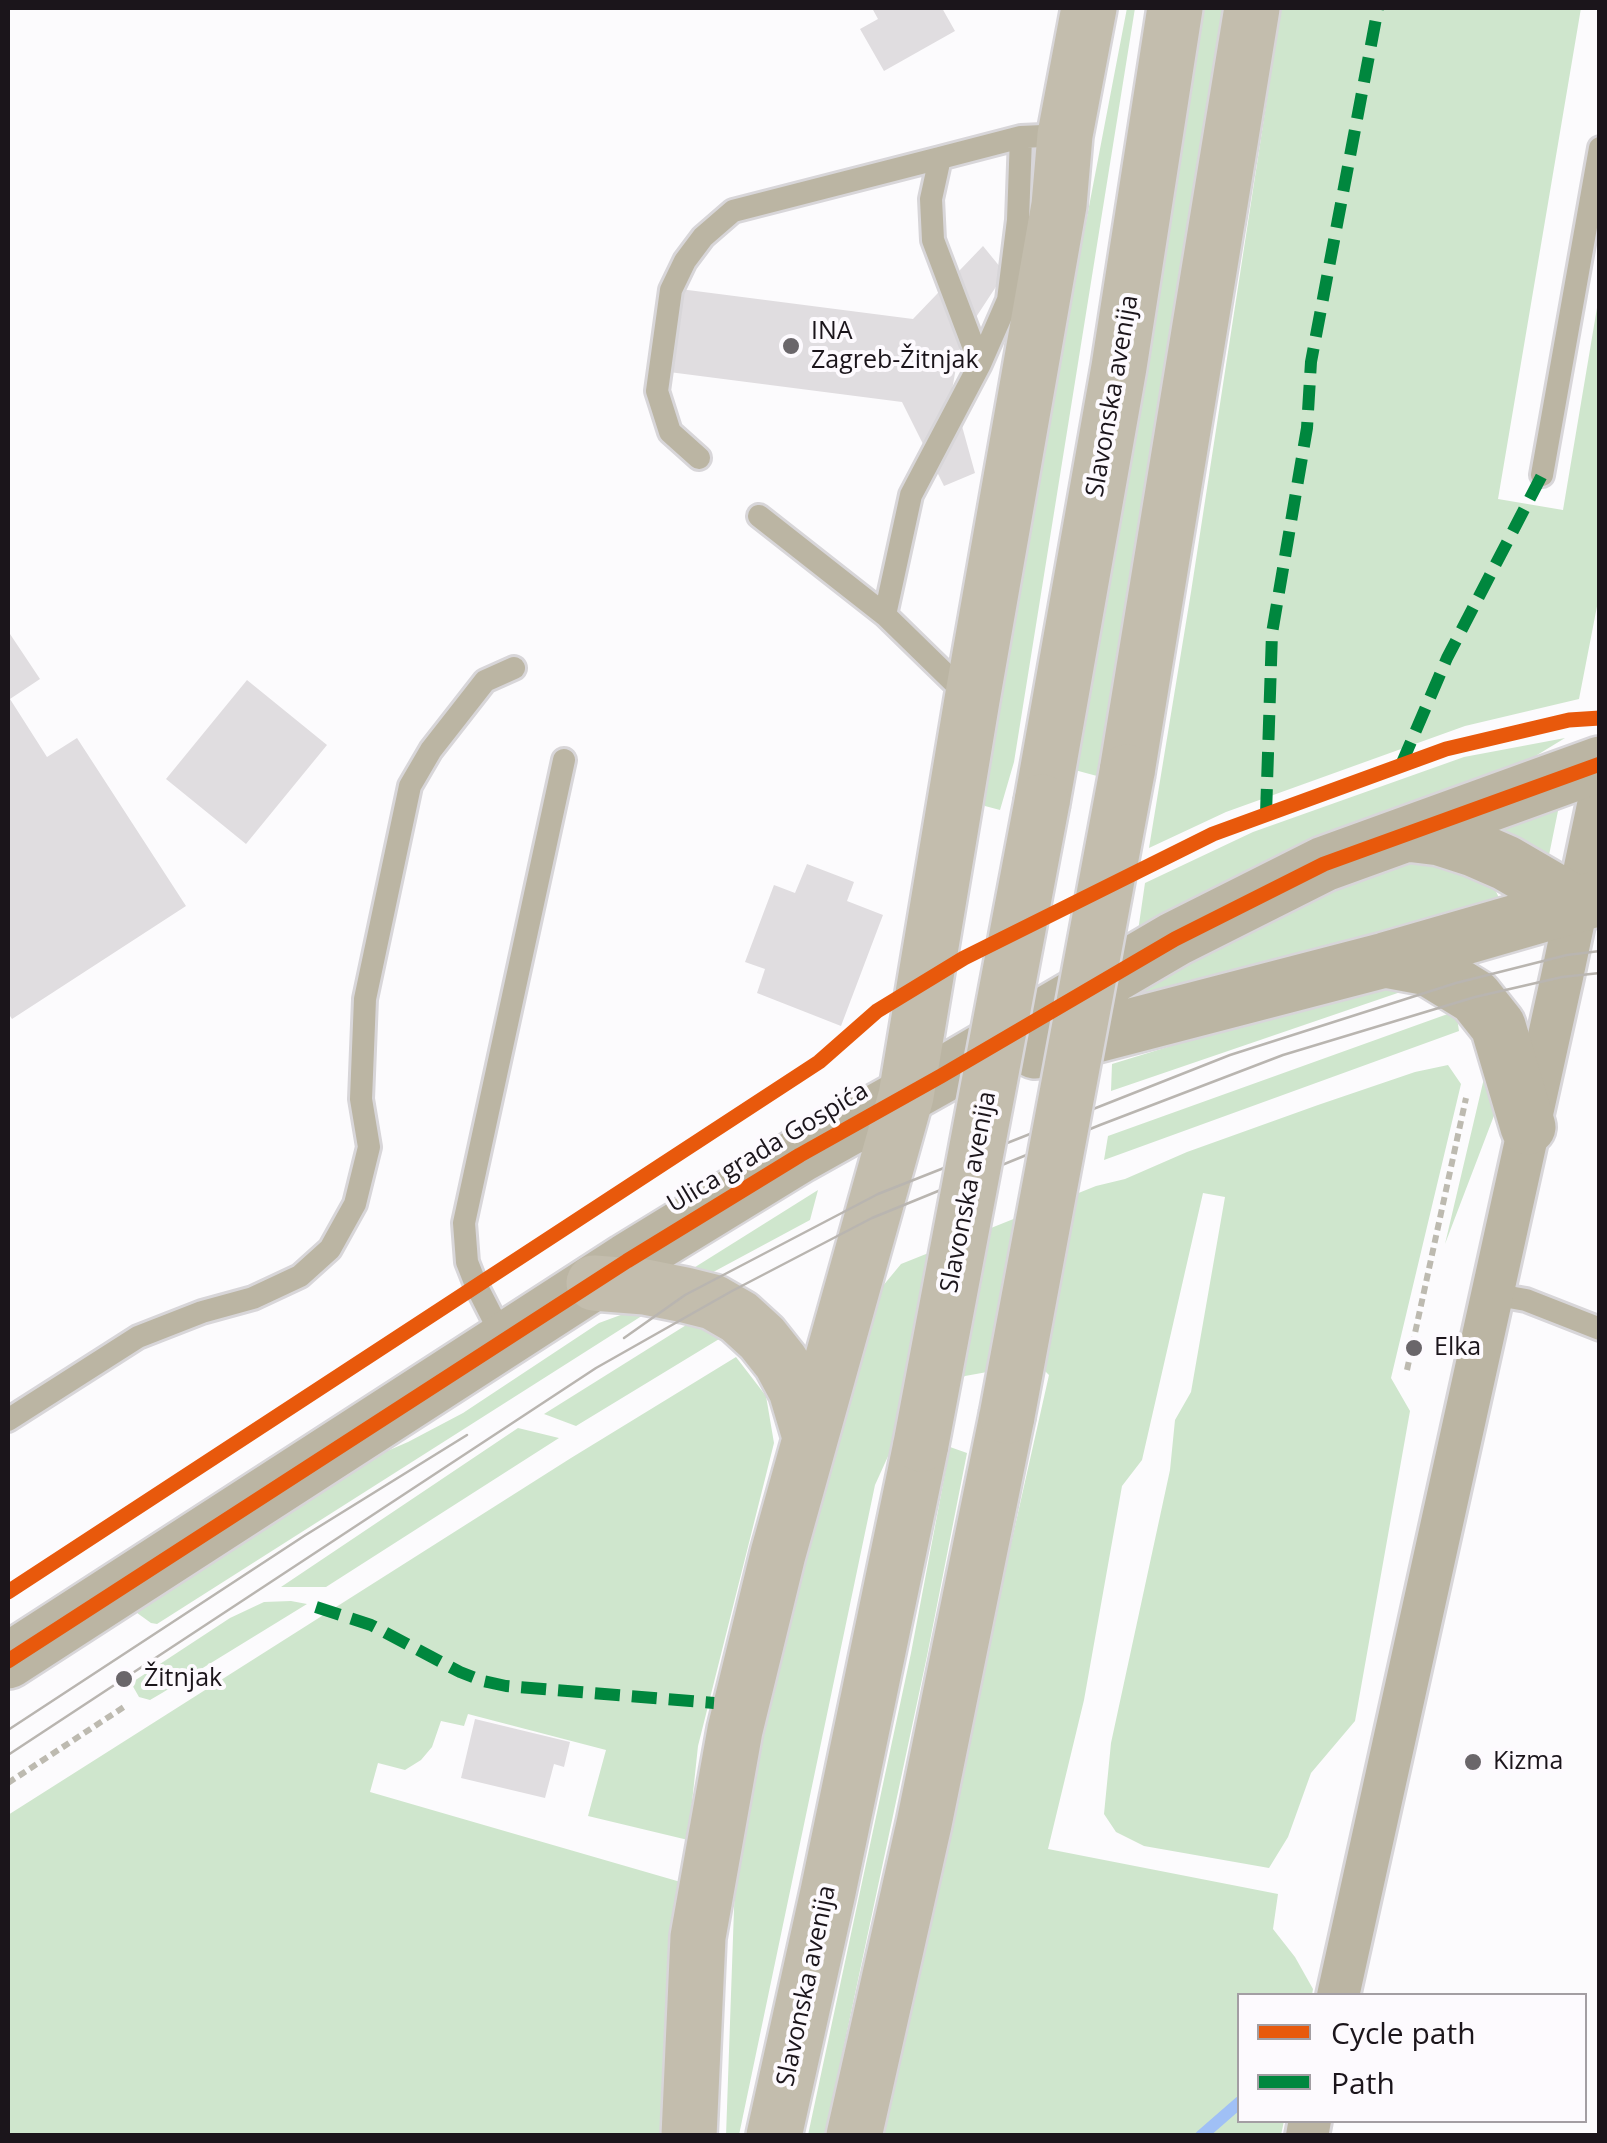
<!DOCTYPE html>
<meta charset="utf-8">
<style>
body{margin:0}
#map{position:relative;width:1607px;height:2143px;overflow:hidden;background:#fcfbfd;font-family:"Open Sans",sans-serif}
canvas{display:block}
.frame{position:absolute;inset:0;border:10px solid #1b151b;pointer-events:none}
.legend{position:absolute;left:1237px;top:1993px;width:350px;height:130px;box-sizing:border-box;background:#fdfafe;border:2px solid #a39ea3;margin:0;padding:12px 18px;list-style:none;font-size:30px;color:#1b151b}
.legend li{display:flex;align-items:center;gap:20px;height:50px}
.legend b{width:50px;border:2px solid #a39ea3}
</style>
<div id="map">
<canvas width="1607" height="2143"></canvas>
<div class="frame"></div>
<ul class="legend">
<li><b style="height:12px;background:#e8590c"></b>Cycle path</li>
<li><b style="height:12px;background:#00873e"></b>Path</li>
</ul>
</div>
<script>
const context = document.querySelector('canvas').getContext('2d');
context.lineJoin = 'round';
function fillPath(path, color) { context.fillStyle = color; context.fill(path, 'evenodd'); }
const poly = rows => new Path2D(rows.map(r => 'M' + r).join(''));
function strokePath(path, color, width, dash) { context.strokeStyle = color; context.lineWidth = width; context.lineCap = dash ? 'butt' : 'round'; context.setLineDash(dash || []); context.stroke(path); }
function drawText(font, color, halo, rows, align = 'center') {
  context.font = font + ' "Open Sans",sans-serif'; context.lineWidth = 8; context.setLineDash([]); context.textBaseline = 'middle'; context.strokeStyle = halo; context.fillStyle = color; for (const [text, x, y, turn = 0] of rows) {
    context.save(); context.translate(x, y); context.rotate((+turn || 0) * Math.PI / 180); context.textAlign = isNaN(turn) ? turn : align; if (halo) context.strokeText(text, 0, 0); context.fillText(text, 0, 0); context.restore();
  }
}
const green = poly([
 [1127,8,1135,8,1014,762,1000,810,985,806,977,791],
 [1199,8,1224,8,1170,363,1097,776,1071,769],
 [1281,8,1581,8,1498,499,1563,510,1599,296,1599,596,1579,699,1465,726,1226,812,1149,848,1191,592],
 [1565,738,1506,774,1138,931,1145,883,1253,832,1464,757],
 [1553,806,1558,811,1547,865,1486,834],
 [1424,857,1493,885,1499,898,1118,1009,1124,996,1375,868],
 [1424,984,1111,1091,1112,1064,1344,993],
 [1456,1011,1459,1031,1104,1160,1108,1136],
 [1489,1057,1497,1085,1495,1113,1445,1244],
 [1448,1065,1461,1084,1391,1378,1410,1411,1355,1721,1311,1773,1288,1837,1269,1868,1144,1846,1116,1832,1104,1814,1111,1743,1170,1470,1175,1420,1191,1392,1225,1197,1203,1193,1142,1460,1122,1486,1084,1700,1048,1849,1278,1894,1273,1929,1295,1957,1313,1989,1312,1995,1240,1996,1240,2120,1284,2121,1281,2135,878,2135,1049,1375,1037,1363,965,1376,904,1421,875,1485,739,2135,726,2136,735,1881,751,1772,836,1439,877,1293,901,1264,1096,1186,1125,1179,1187,1152,1318,1105,1415,1072],
 [818,1190,810,1220,704,1277,692,1269],
 [640,1311,648,1312,157,1624,151,1623,133,1610,357,1464,408,1442,463,1413,599,1323,626,1313],
 [699,1317,729,1333,576,1426,544,1414],
 [736,1357,766,1396,774,1443,698,1746,688,1840,588,1816,606,1750,468,1714,464,1726,441,1721,432,1747,421,1760,405,1770,378,1763,370,1792,684,1883,676,2135,8,2136,8,1815,571,1458],
 [518,1428,559,1438,326,1587,281,1587],
 [950,1447,967,1453,927,1656,825,2135,808,2135,911,1653],
 [291,1601,307,1604,162,1693,150,1700,139,1697,131,1683,230,1618,264,1602]
]);
const stream = poly([
 [1201,2136,1240,2102]
]);
const building = poly([
 [872,8,942,8,955,31,884,71,860,29,878,19],
 [983,246,1005,273,961,340,952,390,975,473,944,486,902,402,669,372,680,289,913,319],
 [10,634,40,679,10,699,47,757,77,738,186,906,12,1019,8,1013,8,635],
 [247,680,327,745,246,844,166,779],
 [807,864,854,882,847,901,883,915,841,1026,757,993,765,969,745,962,774,885,795,893],
 [475,1719,570,1742,564,1767,554,1764,545,1798,461,1778]
]);
const path = poly([
 [1407,1370,1466,1098],
 [8,1783,127,1705]
]);
const service = poly([
 [980,364,1008,300,1018,220,1021,137],
 [699,458,670,432,657,391,671,290,685,261,703,237,733,211,940,158],
 [1542,475,1600,148],
 [759,516,885,615],
 [969,697,885,615,911,495,980,364,933,240,931,199,940,158,1021,137,1065,135],
 [1492,1294,1526,1300,1600,1329],
 [504,1340,476,1285,467,1262,464,1223,564,760],
 [8,1420,138,1337,202,1312,253,1298,300,1276,330,1249,355,1204,369,1147,361,1099,365,999,410,786,431,750,485,681,514,668]
]);
const minor = poly([
 [1338,1996,1562,977,1600,796],
 [1307,2136,1310,2120]
]);
const tertiary = poly([
 [1407,834,1440,838,1474,849,1506,863,1578,905],
 [1385,960,1428,968,1475,997,1498,1026,1528,1127],
 [1035,1051,1385,960,1600,898],
 [8,1661,627,1261,800,1155,941,1076,1175,939,1324,864,1600,764]
]);
const secondary = poly([
 [1127,772,1252,8],
 [1042,802,1119,367,1175,8],
 [594,1283,645,1287,685,1295,713,1302,739,1317,762,1338,781,1362,796,1390,810,1437],
 [689,2136,698,1937,735,1730,778,1554,906,1096,972,700,1059,205,1065,135,1089,8],
 [774,2136,828,1892,921,1444],
 [854,2136,924,1824,1007,1416]
]);
const tram = poly([
 [624,1338,685,1295,878,1194,1230,1055,1456,983,1567,955,1600,951],
 [8,1730,304,1536,467,1435],
 [8,1755,596,1368,732,1291,872,1218,1100,1125,1283,1055,1475,997,1562,977,1600,973]
]);
const secondaryBridge = poly([
 [1007,1416,1127,772],
 [921,1444,1042,802]
]);
const quiet = poly([
 [1401,765,1447,658,1542,475],
 [1266,814,1272,633,1307,428,1311,362,1378,8],
 [316,1607,371,1625,460,1672,483,1681,506,1686,714,1703]
]);
const cycleway = poly([
 [8,1592,819,1062,877,1011,964,958,1213,834,1446,749,1569,720,1600,718],
 [8,1661,627,1261,800,1155,941,1076,1175,939,1324,864,1600,764]
]);
const markers = [
 [791,346,10,"#6a666a"],
 [1414,1348,10,"#6a666a"],
 [124,1679,10,"#6a666a"],
 [1473,1762,10,"#6a666a"]
];
const poiNames = [
 ["INA",811,332],
 ["Zagreb-Žitnjak",811,361],
 ["Elka",1434,1348],
 ["Žitnjak",144,1679],
 ["Kizma",1493,1762]
];
const streetNames = [
 ["Slavonska avenija",1113,396,-80],
 ["Ulica grada Gospića",768,1148,-31],
 ["Slavonska avenija",969,1192,-79],
 ["Slavonska avenija",807,1986,-78]
];
fillPath(green, '#cfe6cd');
strokePath(stream, '#a0c0f6', 12);
fillPath(building, '#e0dde0');
strokePath(service, '#d8d6d9', 28);
strokePath(minor, '#d8d6d9', 48);
strokePath(tertiary, '#d8d6d9', 60);
strokePath(secondary, '#d8d6d9', 60);
strokePath(path, '#bdbab0', 6, [8, 5]);
strokePath(service, '#bbb5a3', 22);
strokePath(minor, '#bbb5a3', 42);
strokePath(tertiary, '#bbb5a3', 55);
strokePath(secondary, '#c3bdad', 55);
strokePath(tram, '#b9b5b0', 2.5);
strokePath(secondaryBridge, '#d8d6d9', 60, []);
strokePath(secondaryBridge, '#c3bdad', 55);
strokePath(quiet, '#00873e', 12, [25, 12]);
strokePath(cycleway, '#e8590c', 15);
for (const [x, y, r, color] of markers) { const dot = new Path2D(); dot.arc(x, y, r, 0, 2 * Math.PI); context.fillStyle = color; context.fill(dot); strokePath(dot, '#fdfafe', 4); }
drawText('25px', '#1b151b', '#fdfafe', poiNames, 'left');
drawText('25px', '#1b151b', '#fdfafe', streetNames);
</script>
